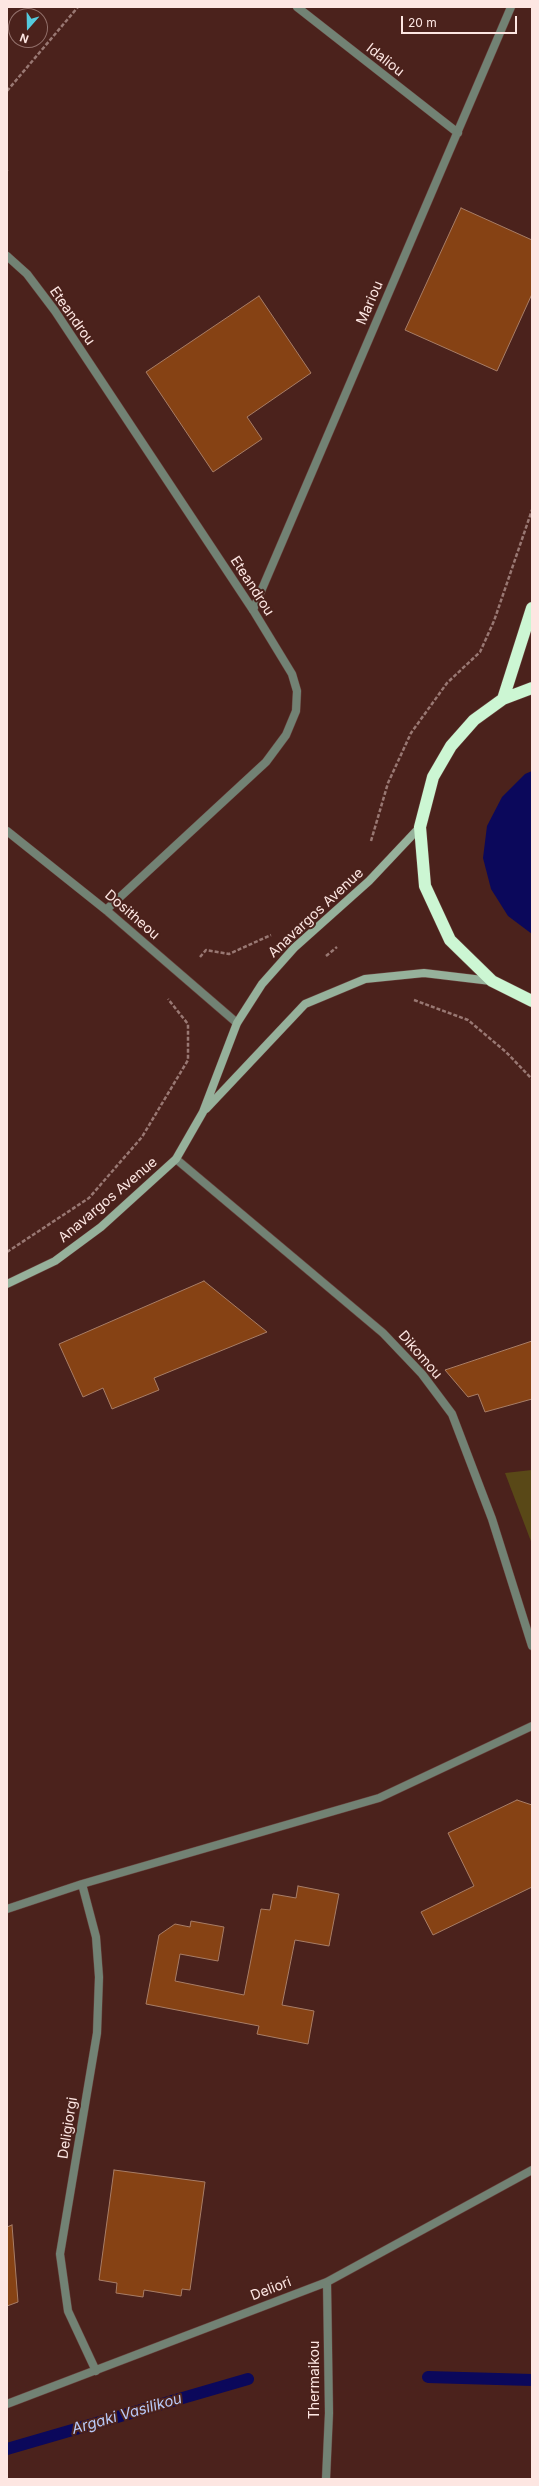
<!DOCTYPE html>
<style>
body{margin:0}
#map{position:relative;width:539px;height:2486px;overflow:hidden;background:#4b221c;font-family:Inter,sans-serif}
canvas{display:block}
.frame{position:absolute;inset:0;border:8px solid #fde6e2;pointer-events:none}
.north{position:absolute;left:8px;top:8px;width:40px;height:40px;box-sizing:border-box;background:#4b221c;border:1px solid #92706b;border-radius:50%;rotate:200deg;font-size:11px;font-weight:700;line-height:16px;text-align:center;color:#fde6e2}
.north::after{content:'';display:block;margin:auto;width:14px;height:18px;background:#54cadd;clip-path:polygon(50% 0,100% 100%,50% 72%,0 100%)}
.scale{position:absolute;left:401px;top:16px;width:116px;height:18px;box-sizing:border-box;border:2px solid #fde6e2;border-top:0;padding-left:5px;font-size:12px;line-height:14px;white-space:nowrap;color:#fde6e2;-webkit-text-stroke:3px #4b221c;paint-order:stroke}
</style>
<div id="map">
<canvas width="539" height="2486"></canvas>
<div class="frame"></div>
<div class="north">N</div>
<div class="scale">20 m</div>
</div>
<script>
const context = document.querySelector('canvas').getContext('2d');
context.lineJoin = 'round';
function fillPath(path, color) { context.fillStyle = color; context.fill(path, 'evenodd'); }
const poly = rows => new Path2D(rows.map(r => 'M' + r).join(''));
function strokePath(path, color, width, dash) { context.strokeStyle = color; context.lineWidth = width; context.lineCap = dash ? 'butt' : 'round'; context.setLineDash(dash || []); context.stroke(path); }
function drawText(font, color, halo, rows, align = 'center') {
  context.font = font + ' Inter,sans-serif'; context.lineWidth = 4; context.setLineDash([]); context.textBaseline = 'middle'; context.strokeStyle = halo; context.fillStyle = color; for (const [text, x, y, turn = 0] of rows) {
    context.save(); context.translate(x, y); context.rotate((+turn || 0) * Math.PI / 180); context.textAlign = isNaN(turn) ? turn : align; if (halo) context.strokeText(text, 0, 0); context.fillText(text, 0, 0); context.restore();
  }
}
const green = poly([
 [532,1470,532,1544,505,1473]
]);
const water = poly([
 [532,771,532,934,508,916,491,889,483,858,487,826,502,797,525,774]
]);
const stream = poly([
 [428,2377,532,2380],
 [7,2449,248,2379]
]);
const building = poly([
 [461,208,532,240,532,294,497,371,405,330,461,208],
 [259,296,311,373,247,417,262,439,213,472,146,372,259,296],
 [204,1281,267,1332,154,1378,159,1390,112,1409,103,1388,83,1397,59,1344,204,1281],
 [532,1341,532,1399,485,1412,478,1394,468,1397,445,1370,532,1341],
 [517,1800,532,1805,532,1887,433,1935,421,1912,474,1886,448,1833,517,1800],
 [298,1886,339,1894,329,1946,295,1940,282,2005,314,2011,308,2044,257,2034,259,2026,146,2004,159,1935,175,1924,190,1927,191,1921,224,1927,218,1961,180,1954,175,1981,244,1995,261,1909,270,1910,273,1894,296,1898,298,1886],
 [114,2170,205,2182,190,2290,182,2289,181,2296,144,2290,143,2297,116,2293,117,2283,99,2280,114,2170],
 [12,2225,18,2302,7,2306,7,2227,12,2225]
]);
const path = poly([
 [7,91,78,7],
 [7,170,7,171],
 [371,841,388,783,411,733,447,683,480,652,494,621,532,510],
 [326,956,337,947],
 [200,957,206,950,229,954,271,935],
 [414,1000,468,1020,506,1052,532,1079],
 [7,1252,89,1198,142,1137,188,1060,188,1024,168,999]
]);
const street = poly([
 [297,7,458,133],
 [7,256,27,274,55,311,253,610,292,674,297,691,296,711,286,735,266,762,106,910],
 [253,610,511,7],
 [7,831,106,910,237,1023],
 [176,1159,383,1333,422,1374,452,1414,492,1519,532,1646],
 [82,1884,96,1937,99,1977,97,2033,60,2254,68,2311,96,2371],
 [7,1909,82,1884,379,1798,532,1726],
 [7,2404,327,2282,532,2170],
 [326,2479,329,2413,327,2282]
]);
const secondary = poly([
 [206,1109,305,1004,365,979,424,973,491,981],
 [7,1284,55,1261,101,1227,176,1159,203,1112,237,1023,262,984,294,948,369,881,420,827]
]);
const highway = poly([
 [532,688,503,699,474,720,451,746,433,777,420,827,425,886,450,940,492,981,532,1001],
 [503,699,532,608]
]);
const streetNames = [
 ["Idaliou",385,60,38],
 ["Mariou",370,303,-67],
 ["Eteandrou",72,316,55],
 ["Eteandrou",252,586,57],
 ["Anavargos Avenue",316,913,-43],
 ["Dositheou",132,915,41],
 ["Anavargos Avenue",108,1200,-40],
 ["Dikomou",420,1355,49],
 ["Deligiorgi",68,2128,-81],
 ["Deliori",271,2289,-21],
 ["Thermaikou",315,2380,-90]
];
const waterNames = [
 ["Argaki Vasilikou",127,2414,-16]
];
fillPath(green, '#594817');
fillPath(water, '#0b085b');
strokePath(stream, '#0b085b', 12);
fillPath(building, '#864214');
strokePath(building, '#a87d66', 1);
strokePath(street, '#67413c', 9);
strokePath(secondary, '#67413c', 9);
strokePath(highway, '#67413c', 13);
strokePath(path, '#997873', 2.5, [4, 2]);
strokePath(street, '#728274', 8);
strokePath(secondary, '#96b19b', 8);
strokePath(highway, '#ccf6d3', 12);
drawText('14px', '#fde6e2', '#4b221c', streetNames);
drawText('italic 15px', '#b9c9f7', '#4b221c', waterNames);
</script>
